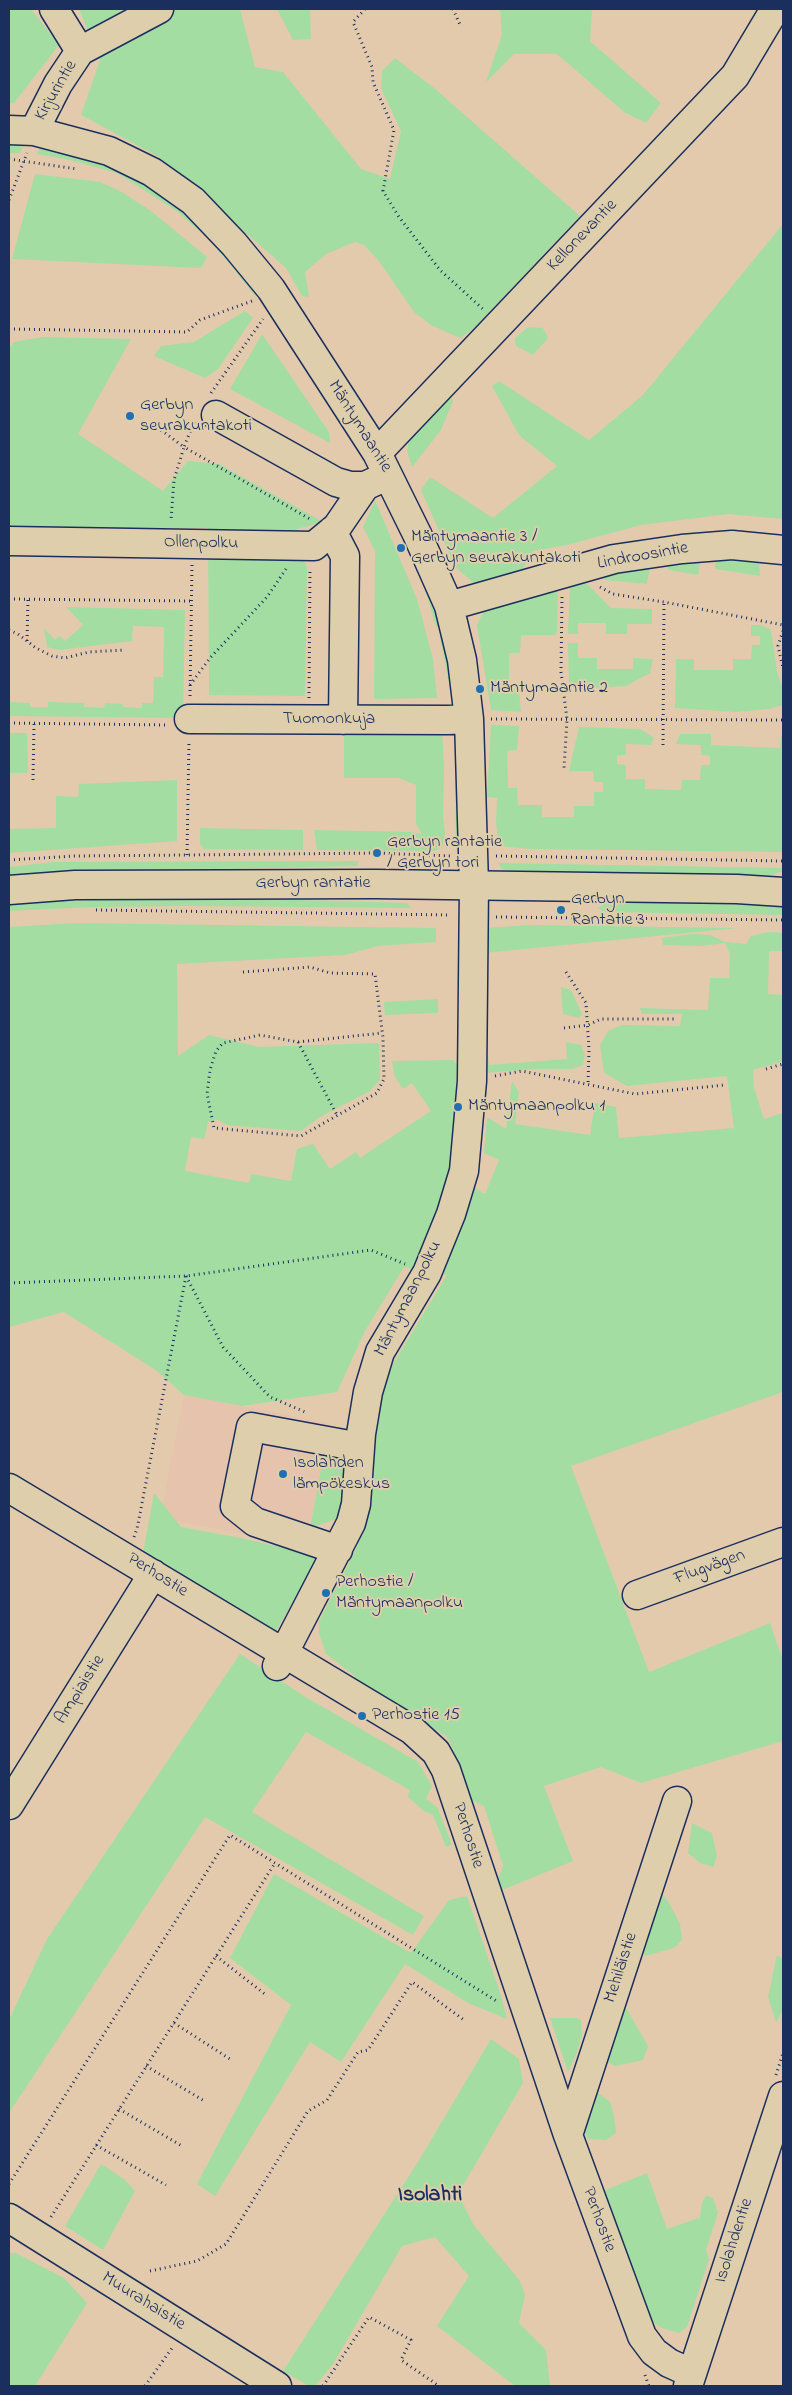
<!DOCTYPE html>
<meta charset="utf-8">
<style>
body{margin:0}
#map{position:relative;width:792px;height:2395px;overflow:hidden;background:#e4caad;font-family:"Indie Flower",sans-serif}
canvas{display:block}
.frame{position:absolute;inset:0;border:10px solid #1b2f5e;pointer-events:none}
</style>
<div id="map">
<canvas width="792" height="2395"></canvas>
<div class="frame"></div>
</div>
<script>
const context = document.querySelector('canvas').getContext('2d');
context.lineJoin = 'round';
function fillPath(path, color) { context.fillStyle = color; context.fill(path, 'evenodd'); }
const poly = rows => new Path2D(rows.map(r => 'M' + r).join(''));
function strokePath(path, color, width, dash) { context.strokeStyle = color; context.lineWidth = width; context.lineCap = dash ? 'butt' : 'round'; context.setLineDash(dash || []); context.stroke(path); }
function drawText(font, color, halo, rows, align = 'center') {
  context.font = font + ' "Indie Flower",sans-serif'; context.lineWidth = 4; context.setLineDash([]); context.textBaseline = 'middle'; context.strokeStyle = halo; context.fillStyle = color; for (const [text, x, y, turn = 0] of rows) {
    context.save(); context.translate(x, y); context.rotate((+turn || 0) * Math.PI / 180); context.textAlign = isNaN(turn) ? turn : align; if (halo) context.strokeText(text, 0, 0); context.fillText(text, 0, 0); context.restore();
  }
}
const built = poly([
 [184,1395,330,1423,306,1546,160,1518]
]);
const green = poly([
 [9,9,31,9,59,45,14,103,9,103],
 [79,9,240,9,255,67,283,72,361,169,390,179,401,131,381,88,382,71,395,58,434,88,580,216,473,329,460,338,431,325,414,312,379,261,364,245,355,242,326,254,305,272,309,297,302,296,286,268,159,157,81,115,100,60],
 [277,9,310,9,311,39,293,40],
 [500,9,592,9,590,41,661,103,646,123,624,112,557,54,514,54,486,82,502,35],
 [9,141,25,142,20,153,9,153],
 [40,148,74,153,121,169,183,208,259,291,255,296,230,264,208,239,178,212,117,173,70,160,37,154],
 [35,174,100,182,122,192,151,211,207,257,201,268,12,259],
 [783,224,783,519,728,514,641,525,567,545,533,551,518,576,475,584,455,567,421,490,430,477,493,518,557,466,519,435,492,386,499,381,589,440,643,395],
 [245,311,253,318,218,369,205,378,154,356,161,346,194,342],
 [281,322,365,450,360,455,275,323],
 [528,327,543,328,548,338,533,355,516,346,515,338],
 [262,334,329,432,330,443,230,389],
 [43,337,131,339,78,434,163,491,188,461,219,464,323,522,297,529,307,570,305,696,209,695,208,528,9,528,9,348,14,342],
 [450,393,453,401,441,430,412,467,407,451,410,430],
 [375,500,417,599,433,659,437,698,374,699,375,551,363,527],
 [719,558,759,561,760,576,715,569,715,560],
 [684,560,700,562,698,575,668,570,667,562],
 [650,567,647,584,605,580,601,575],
 [420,572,444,626,436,627],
 [584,581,611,608,652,609,652,624,627,624,627,634,606,634,606,623,578,623,578,634,568,634,570,583],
 [558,586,557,632,555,635,521,635,520,653,509,653,509,689,519,689,521,712,491,710,477,625,484,610],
 [66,607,185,610,183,718,9,716,10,702,30,703,30,707,48,707,48,702,84,703,84,707,104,708,105,703,122,704,123,707,142,708,142,703,153,703,154,677,163,677,164,627,133,626,132,641,59,650,47,647,44,628,55,640,60,636,65,641,83,625],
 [751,625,760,625,770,629,772,636,777,672,783,689,783,705,769,709,736,712,675,708,676,659,694,659,694,670,733,670,733,659,751,659,752,645,760,645,760,636,751,636],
 [447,635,458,694,453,705,440,637],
 [568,643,578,643,578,658,597,658,597,669,633,669,633,658,653,659,650,673,626,686,593,688,569,683],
 [491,725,519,726,517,750,507,751,508,788,517,788,518,805,542,805,542,817,574,817,574,806,594,806,594,792,603,792,603,782,594,782,593,771,569,771,579,727,640,729,654,738,651,745,626,744,626,755,617,755,617,764,626,765,626,779,645,779,645,789,681,790,682,780,700,780,701,765,710,765,710,756,701,755,701,745,676,744,680,734,711,734,711,745,780,748,781,736,783,736,783,852,532,849,499,846,496,823,497,798,487,797],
 [344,729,442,731,444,769,443,815,445,834,442,847,434,851,317,850,314,830,411,832,422,834,416,824,416,785,399,778,344,778],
 [9,733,27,733,28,773,9,773],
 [455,733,463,742,463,849,456,848],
 [177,780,177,841,9,853,9,829,56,828,56,796,78,797,79,784],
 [200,828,303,830,303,850,204,849,200,844],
 [358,861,358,866,51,873,9,876,9,867,54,862],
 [498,863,783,868,783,871,766,877,515,872,502,869],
 [188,897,407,903,411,908,188,906,93,907,9,911,9,904,98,899],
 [610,901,783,906,783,915,604,912,598,908],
 [76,923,436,928,436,942,378,946,345,955,177,964,178,1056,209,1035,259,1047,379,1043,380,1080,370,1091,320,1117,301,1131,227,1125,218,1120,208,1122,204,1139,191,1137,185,1171,249,1183,251,1174,291,1181,297,1149,313,1144,330,1169,356,1152,360,1158,431,1111,412,1083,403,1089,395,1077,392,1061,453,1060,457,1065,453,1174,485,1194,499,1160,484,1153,487,1117,506,1129,512,1081,519,1092,515,1124,590,1135,595,1103,616,1107,619,1138,734,1128,727,1076,627,1086,604,1073,600,1045,608,1031,622,1025,680,1026,682,1014,642,1014,640,1008,708,1010,710,978,729,978,730,954,725,943,701,946,663,945,662,938,692,934,710,935,725,942,746,944,751,936,769,932,783,933,783,951,769,951,768,994,783,995,783,1061,753,1070,754,1088,764,1119,783,1113,783,1392,571,1466,649,1672,770,1623,783,1661,783,1741,641,1783,601,1767,544,1786,573,1861,500,1891,497,1882,503,1866,484,1806,470,1800,451,1744,446,1736,382,1697,353,1682,355,1676,326,1654,319,1633,319,1621,357,1547,366,1507,382,1396,390,1369,447,1275,404,1267,365,1331,337,1392,242,1406,184,1395,157,1371,64,1312,9,1327,9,927],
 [529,925,737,928,484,953,485,928],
 [561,987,571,990,582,1014,579,1018,563,1014],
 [438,999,438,1013,385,1015,384,1002],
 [566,1042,581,1045,585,1055,583,1065,573,1069,535,1069,484,1073,487,1044,489,1065,567,1059],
 [325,1448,348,1468,337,1519,310,1528],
 [154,1493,181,1527,241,1538,319,1556,276,1631,269,1631,143,1553],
 [240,1654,304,1696,418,1762,432,1786,426,1799,437,1807,452,1845,446,1847,433,1815,424,1811,408,1797,410,1790,306,1732,252,1812,424,1916,413,1935,205,1817,9,2113,9,2020,47,1939],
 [692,1823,712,1833,717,1856,713,1867,700,1863,688,1853],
 [274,1874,411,1953,449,1900,467,1896,501,1996,507,2019,468,2003,405,1964,341,2062,310,2042,215,2196,197,2184,291,2005,230,1958],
 [661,1893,668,1901,680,1924,682,1940,674,1948,645,1956,641,1948],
 [777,1955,783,1959,783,2010,776,2022,768,1997],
 [625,2006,648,2046,643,2060,616,2066,606,2062],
 [577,2018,581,2020,582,2035,577,2052,568,2072,550,2018],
 [491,2039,519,2059,523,2083,458,2194,473,2224,520,2281,525,2295,519,2323,546,2350,550,2386,515,2386,437,2326,469,2276,435,2237,402,2246,333,2364,315,2386,309,2386,283,2371,418,2162],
 [597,2092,610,2102,614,2116,616,2133,606,2140,588,2139,583,2129,587,2113],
 [101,2164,124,2179,135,2191,103,2250,65,2226],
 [647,2173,667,2229,699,2218,699,2224,702,2203,706,2196,713,2198,718,2213,706,2250,709,2259,687,2327,679,2333,662,2328,648,2319,603,2191],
 [9,2253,16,2253,64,2278,87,2303,35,2386,9,2386]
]);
const path = poly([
 [365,9,353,22,372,67,373,82,394,130,383,191,399,217,440,270,484,310],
 [453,9,461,27],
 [9,159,77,169],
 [9,200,27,153],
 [9,329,187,332,200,320,252,301],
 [211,393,263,319],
 [194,422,184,447,310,519],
 [161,430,184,447,174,480,171,520],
 [600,587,613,594,664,602,783,625],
 [562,597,561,672,567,719,564,769],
 [9,599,192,601],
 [9,630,18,634,36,648,52,656,65,658,89,652,125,650],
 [783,631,778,646,783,668],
 [27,641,28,600],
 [190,685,210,658,267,597,286,569],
 [190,696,192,565],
 [309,698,310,569],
 [491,719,783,720],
 [9,723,168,725],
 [663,745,664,602],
 [33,780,34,723],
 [187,855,189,740],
 [496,856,783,861],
 [9,860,75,856,187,855,377,853,450,856],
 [96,910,450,915],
 [496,917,783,920],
 [243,972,310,967,330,973,375,974,383,1038,384,1079,377,1093,301,1136,214,1128,207,1094,210,1070,216,1051,223,1043,260,1035,298,1042,382,1033],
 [566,972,586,1003,589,1050,588,1084],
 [564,1028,588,1025,601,1019,676,1019],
 [298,1042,337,1115],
 [766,1069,783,1064],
 [495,1076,522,1071,635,1094,725,1085],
 [186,1276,223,1347,270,1397,305,1412],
 [9,1283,186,1276,371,1250,405,1264],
 [134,1537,137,1529,186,1276],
 [216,1956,266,1995],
 [174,2023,230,2059],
 [146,2066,206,2102],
 [776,2075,783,2053],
 [119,2109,182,2146],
 [96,2145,166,2185],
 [9,2184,230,1835,498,2002],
 [51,2217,275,1863],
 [150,2271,197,2261,226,2244,308,2111,327,2100,358,2052,368,2050,412,1982,464,2020],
 [645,2375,649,2386],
 [145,2386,172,2348],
 [323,2386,369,2317,411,2340,401,2360,439,2386]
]);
const minor = poly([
 [54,9,80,51],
 [9,130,34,131,109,151,152,172,193,201,234,244,271,289,377,453,417,534,449,606,462,660,469,719,474,885,472,1081,464,1171,451,1214,427,1273,380,1352,368,1392,361,1434,356,1504,351,1523,277,1666],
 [34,131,58,84,80,51,159,9],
 [216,415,336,482,350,486,365,486,378,480],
 [377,453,735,76,775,9],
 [332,531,345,556,343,720],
 [9,541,314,546,337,527,365,486],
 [449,606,614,559,682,549,732,545,783,550],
 [189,719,448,720,469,719],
 [9,1488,412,1730,436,1752,446,1770,568,2135,642,2336,654,2352,669,2363,691,2373],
 [338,1550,255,1522,235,1506,251,1427,360,1447],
 [637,1595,783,1542],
 [9,1805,153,1574],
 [568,2135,677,1801],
 [9,2218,277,2386],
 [688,2386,783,2096]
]);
const major = poly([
 [9,890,75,885,375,884,737,889,783,892]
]);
const markers = [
 [130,416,5,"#1f6fb2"],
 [401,548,5,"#1f6fb2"],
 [480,689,5,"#1f6fb2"],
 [377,853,5,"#1f6fb2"],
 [561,910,5,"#1f6fb2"],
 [458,1107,5,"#1f6fb2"],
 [283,1474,5,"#1f6fb2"],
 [326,1593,5,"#1f6fb2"],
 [362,1716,5,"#1f6fb2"]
];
const streetNames = [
 ["Kirjurintie",57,91,-60],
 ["Kellonevantie",583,236,-46],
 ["Mäntymaantie",359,427,58],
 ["Ollenpolku",201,544,1],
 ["Lindroosintie",643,557,-10],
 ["Tuomonkuja",329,720],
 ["Gerbyn rantatie",313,884],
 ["Mäntymaanpolku",409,1299,-63],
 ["Flugvägen",710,1568,-20],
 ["Perhostie",157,1576,32],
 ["Ampiaistie",81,1690,-58],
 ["Perhostie",467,1836,72],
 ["Mehiläistie",622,1968,-72],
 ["Perhostie",598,2220,70],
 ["Isolahdentie",735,2241,-72],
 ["Muurahaistie",143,2302,32]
];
const poiNames = [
 ["Gerbyn",140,406],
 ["seurakuntakoti",140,427],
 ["Mäntymaantie 3 /",411,538],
 ["Gerbyn seurakuntakoti",411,559],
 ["Mäntymaantie 2",490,689],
 ["Gerbyn rantatie",387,843],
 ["/ Gerbyn tori",387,864],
 ["Gerbyn",571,900],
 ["Rantatie 3",571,921],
 ["Mäntymaanpolku 1",468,1107],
 ["Isolahden",293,1464],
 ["lämpökeskus",293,1485],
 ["Perhostie /",336,1583],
 ["Mäntymaanpolku",336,1604],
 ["Perhostie 15",372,1716]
];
const districtNames = [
 ["Isolahti",430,2196]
];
fillPath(built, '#e6c3ad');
fillPath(green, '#a3dda2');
strokePath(minor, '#1b2f5e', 31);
strokePath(major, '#1b2f5e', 31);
strokePath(path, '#1b2f5e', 3, [1, 4]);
strokePath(minor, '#dfceab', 28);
strokePath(major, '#dfceab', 28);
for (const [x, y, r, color] of markers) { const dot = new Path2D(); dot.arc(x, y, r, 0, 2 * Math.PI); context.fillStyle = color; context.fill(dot); strokePath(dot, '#dfceab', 2); }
drawText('18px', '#1b2f5e', '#dfceab', streetNames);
drawText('18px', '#1b2f5e', '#dfceab', poiNames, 'left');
drawText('bold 22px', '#1b2f5e', '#dfceab', districtNames);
</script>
